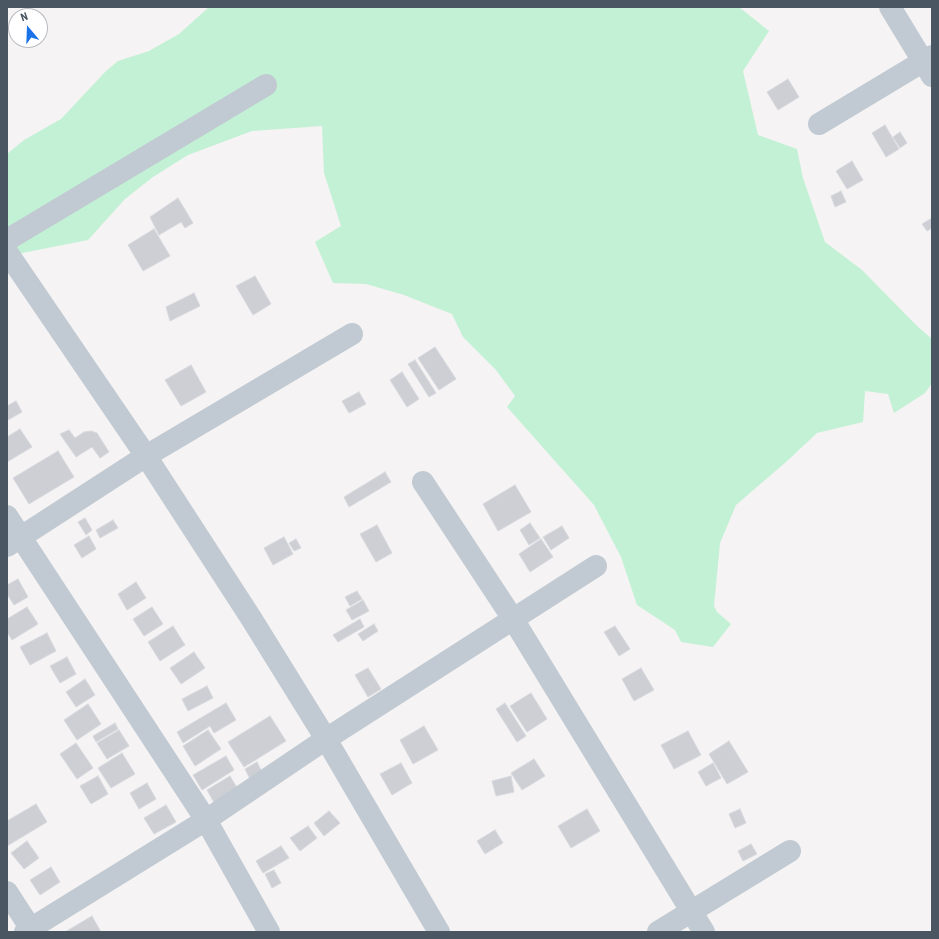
<!DOCTYPE html>
<style>
body{margin:0}
#map{position:relative;width:939px;height:939px;overflow:hidden;background:#f5f3f3;font-family:"Roboto Condensed",sans-serif}
canvas{display:block}
.frame{position:absolute;inset:0;border:8px solid #4a5661;pointer-events:none}
.north{position:absolute;left:8px;top:8px;width:40px;height:40px;box-sizing:border-box;background:#fff;border:1px solid #b7bbc0;border-radius:50%;rotate:341deg;font-size:11px;font-weight:700;line-height:16px;text-align:center;color:#4a5661}
.north::after{content:'';display:block;margin:auto;width:14px;height:18px;background:#1a73e8;clip-path:polygon(50% 0,100% 100%,50% 72%,0 100%)}
</style>
<div id="map">
<canvas width="939" height="939"></canvas>
<div class="frame"></div>
<div class="north">N</div>
</div>
<script>
const context = document.querySelector('canvas').getContext('2d');
context.lineJoin = 'round';
function fillPath(path, color) { context.fillStyle = color; context.fill(path, 'evenodd'); }
const poly = rows => new Path2D(rows.map(r => 'M' + r).join(''));
function strokePath(path, color, width, dash) { context.strokeStyle = color; context.lineWidth = width; context.lineCap = dash ? 'butt' : 'round'; context.setLineDash(dash || []); context.stroke(path); }
const green = poly([
 [209,7,739,7,769,31,743,71,758,135,797,149,803,178,825,242,862,270,918,327,932,339,932,383,925,393,894,413,888,394,865,391,863,422,817,433,786,462,736,505,720,543,714,606,717,612,731,624,713,647,681,642,675,630,637,605,621,557,594,505,507,407,515,396,496,370,463,337,452,314,404,295,366,284,333,283,315,242,341,226,324,173,322,126,252,131,188,155,153,177,125,199,88,240,7,256,7,154,24,140,61,119,106,71,118,61,149,51,179,34]
]);
const building = poly([
 [788,79,799,97,778,110,767,92,788,79],
 [885,125,899,149,886,157,872,133,885,125],
 [900,132,907,143,900,148,893,137,900,132],
 [852,161,863,180,847,189,836,171,852,161],
 [841,191,846,202,835,207,831,196,841,191],
 [178,198,193,223,185,228,181,222,159,235,150,217,178,198],
 [932,218,932,228,927,231,922,224,932,218],
 [154,229,170,256,143,271,128,245,154,229],
 [255,276,271,304,253,315,236,286,255,276],
 [194,293,200,306,170,321,166,307,194,293],
 [435,347,456,379,439,390,418,358,435,347],
 [415,360,436,393,429,397,408,364,415,360],
 [191,365,206,392,181,406,165,380,191,365],
 [402,372,419,399,407,407,390,380,402,372],
 [359,392,366,404,349,413,342,401,359,392],
 [16,401,22,412,8,420,7,406,16,401],
 [20,429,32,447,7,462,7,437,20,429],
 [69,430,75,438,84,432,91,431,97,433,109,452,100,458,92,447,76,457,60,434,69,430],
 [58,451,74,477,29,504,13,478,58,451],
 [385,472,391,482,349,507,344,497,385,472],
 [515,485,531,512,498,531,483,504,515,485],
 [85,518,92,530,86,535,78,522,85,518],
 [113,520,118,528,100,538,96,530,113,520],
 [530,523,540,538,529,545,520,530,530,523],
 [377,525,392,553,376,562,360,534,377,525],
 [562,526,569,538,551,550,543,537,562,526],
 [89,536,96,549,82,558,74,545,89,536],
 [284,537,293,554,273,565,264,548,284,537],
 [296,539,301,548,294,551,289,543,296,539],
 [541,539,553,557,530,572,519,554,541,539],
 [18,579,28,597,14,605,7,594,7,585,18,579],
 [136,582,146,598,127,610,118,594,136,582],
 [357,591,362,599,350,606,345,597,357,591],
 [363,600,369,611,352,620,346,610,363,600],
 [27,607,38,624,12,640,7,632,7,619,27,607],
 [152,607,163,624,144,636,133,619,152,607],
 [360,619,364,627,338,642,333,635,360,619],
 [374,624,378,631,363,641,358,634,374,624],
 [173,626,185,645,160,661,148,642,173,626],
 [615,626,630,649,619,656,604,632,615,626],
 [47,633,56,651,30,665,20,647,47,633],
 [194,652,205,668,181,684,170,668,194,652],
 [67,657,76,674,60,683,50,666,67,657],
 [368,668,381,689,368,697,355,675,368,668],
 [641,668,654,690,634,701,622,679,641,668],
 [85,679,95,695,76,707,66,692,85,679],
 [207,686,213,698,188,711,182,699,207,686],
 [531,693,547,719,527,732,510,706,531,693],
 [226,703,236,720,214,733,210,726,183,743,177,732,226,703],
 [505,703,526,736,517,742,496,709,505,703],
 [88,704,101,724,77,740,64,720,88,704],
 [270,716,286,741,244,767,228,742,270,716],
 [115,723,118,729,96,742,93,736,115,723],
 [424,726,438,750,413,764,400,740,424,726],
 [119,730,129,746,107,759,97,743,119,730],
 [208,730,221,749,195,766,183,746,208,730],
 [688,731,701,755,674,769,661,745,688,731],
 [729,741,748,772,727,784,709,754,729,741],
 [76,743,93,768,77,779,60,754,76,743],
 [122,753,135,774,111,788,98,768,122,753],
 [226,756,234,770,202,790,193,775,226,756],
 [534,759,545,776,522,790,511,773,534,759],
 [257,762,262,772,250,779,245,769,257,762],
 [401,763,412,783,392,795,380,774,401,763],
 [713,763,721,778,706,786,698,772,713,763],
 [98,776,108,794,91,804,80,786,98,776],
 [230,776,239,791,216,806,207,790,230,776],
 [511,776,514,792,496,796,492,781,511,776],
 [147,783,156,799,139,809,130,793,147,783],
 [36,804,47,822,7,846,7,821,36,804],
 [166,805,176,822,154,834,144,818,166,805],
 [587,809,600,831,571,848,558,826,587,809],
 [740,809,746,823,735,828,729,814,740,809],
 [329,811,340,823,324,836,314,823,329,811],
 [308,826,317,838,300,851,290,838,308,826],
 [495,830,503,843,485,854,477,841,495,830],
 [27,841,39,858,24,869,11,853,27,841],
 [751,844,757,854,743,861,738,851,751,844],
 [281,846,289,858,263,873,256,861,281,846],
 [51,867,60,882,40,895,30,880,51,867],
 [274,870,281,883,272,888,265,874,274,870],
 [92,916,101,932,65,932,92,916]
]);
const street = poly([
 [890,7,932,76],
 [819,124,932,56],
 [7,240,266,85],
 [7,252,146,456,251,618,326,739,439,932],
 [423,482,513,619,704,932],
 [7,516,206,820,269,932],
 [7,546,146,456,352,334],
 [7,892,33,932],
 [25,932,206,820,326,739,596,566],
 [658,932,790,851]
]);
fillPath(green, '#c3f1d5');
fillPath(building, '#cdcfd5');
strokePath(building, '#d7d9de', 1);
strokePath(street, '#c1cad2', 22);
</script>
